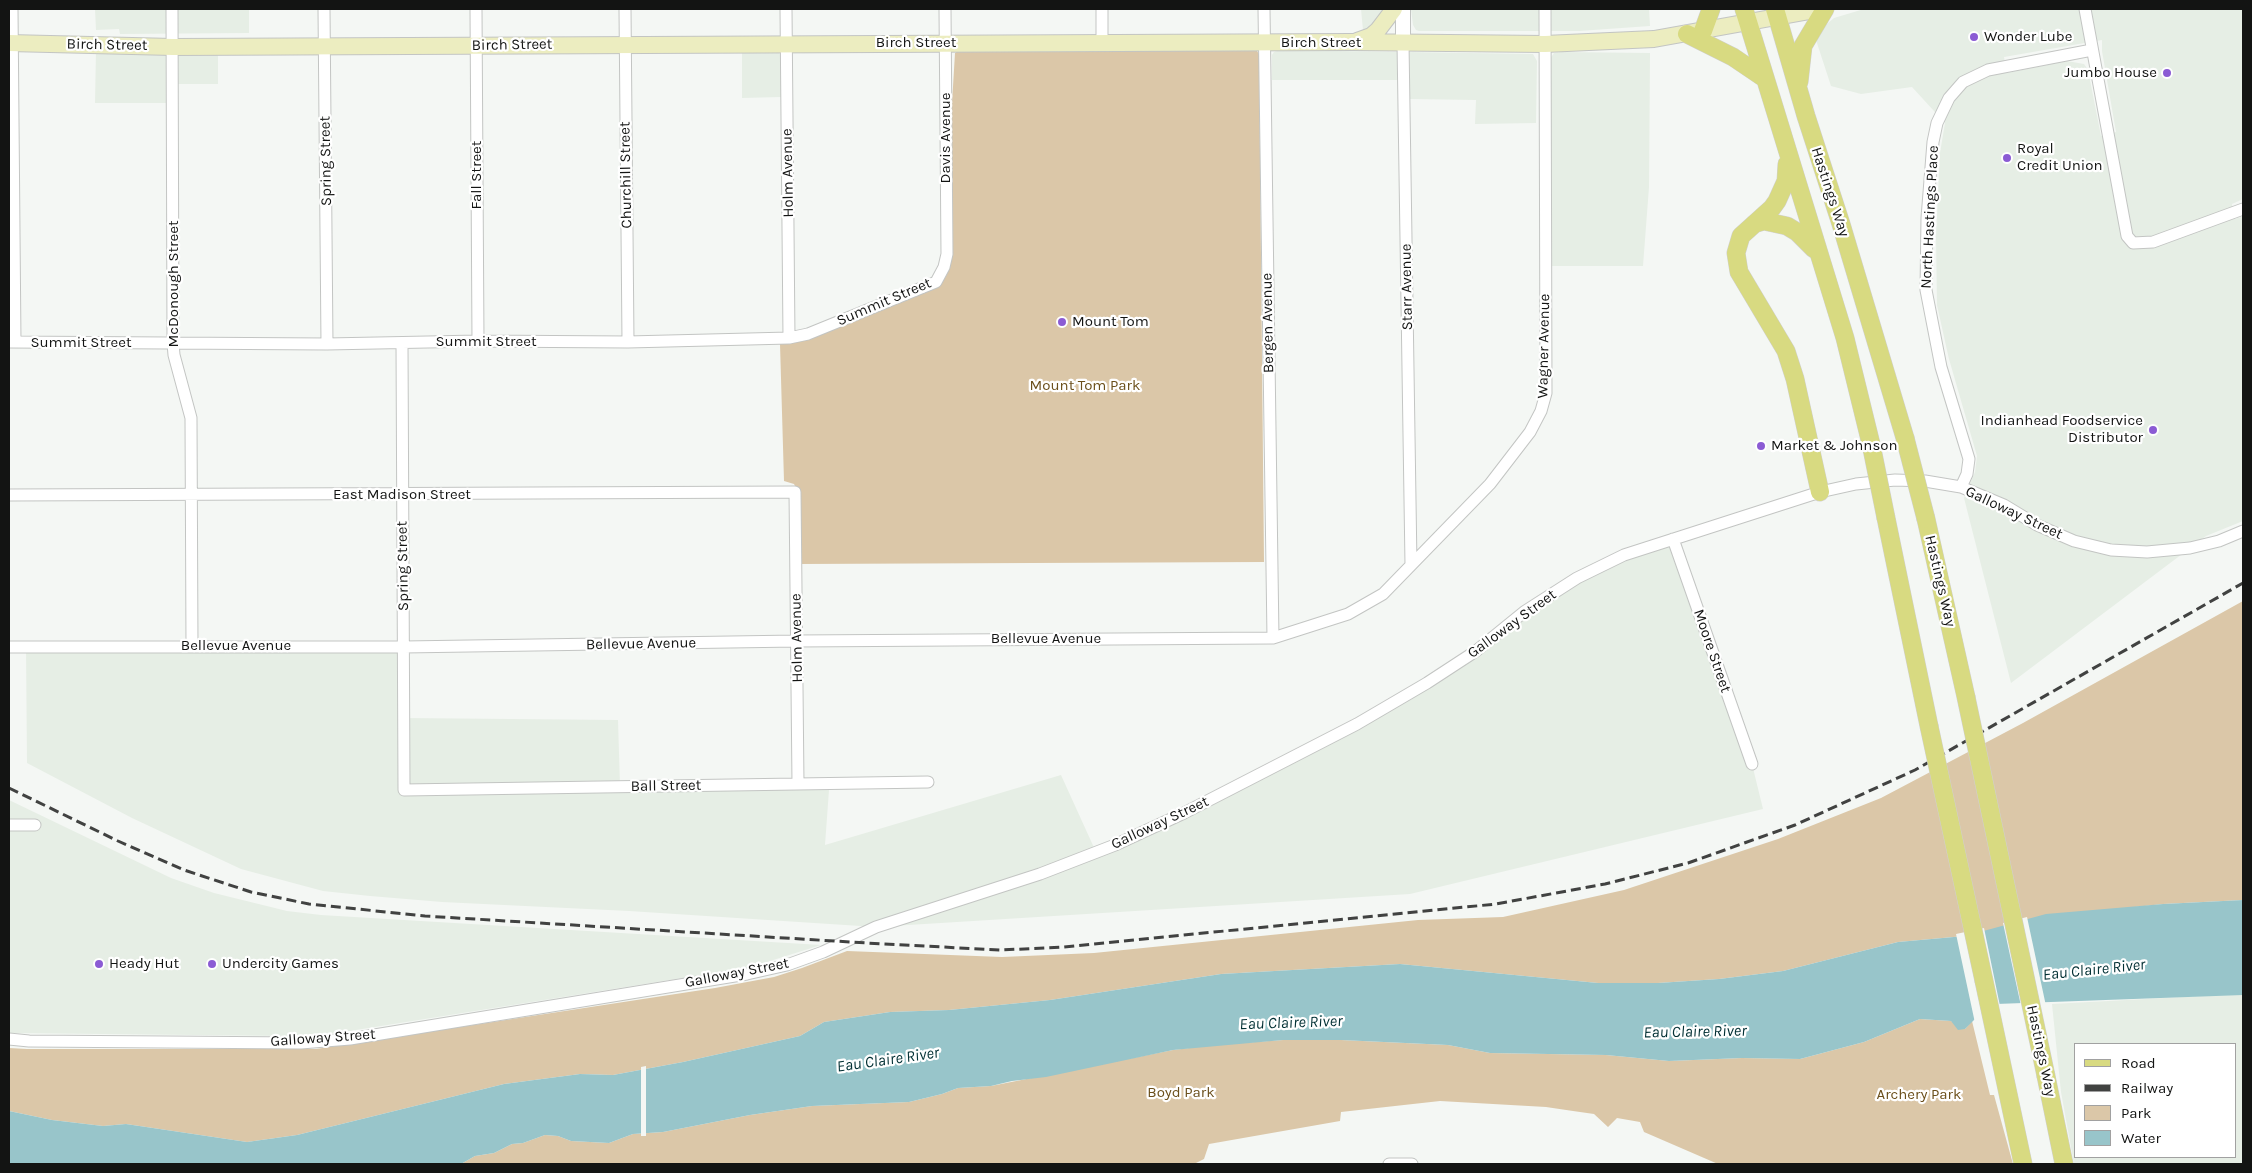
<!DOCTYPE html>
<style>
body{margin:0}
#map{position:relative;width:2252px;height:1173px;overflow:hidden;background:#f4f7f4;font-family:Karla,sans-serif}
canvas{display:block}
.frame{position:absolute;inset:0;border:10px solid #131413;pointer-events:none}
.legend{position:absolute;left:2074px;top:1043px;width:162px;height:115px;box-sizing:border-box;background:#fff;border:1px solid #a1a1a1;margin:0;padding:6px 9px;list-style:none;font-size:15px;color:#131413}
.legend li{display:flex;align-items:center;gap:10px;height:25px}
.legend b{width:25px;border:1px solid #a1a1a1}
</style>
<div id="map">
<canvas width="2252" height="1173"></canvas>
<div class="frame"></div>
<ul class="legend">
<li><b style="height:6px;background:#d8da81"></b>Road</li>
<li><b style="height:6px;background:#414241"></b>Railway</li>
<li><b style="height:14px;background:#dbc7a8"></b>Park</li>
<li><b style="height:14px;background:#98c5ca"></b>Water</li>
</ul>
</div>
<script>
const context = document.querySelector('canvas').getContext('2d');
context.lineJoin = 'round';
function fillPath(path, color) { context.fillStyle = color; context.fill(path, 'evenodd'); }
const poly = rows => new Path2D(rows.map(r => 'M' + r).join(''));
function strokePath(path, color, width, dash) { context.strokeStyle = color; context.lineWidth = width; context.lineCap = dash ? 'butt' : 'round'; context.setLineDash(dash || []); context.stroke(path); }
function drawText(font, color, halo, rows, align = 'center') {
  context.font = font + ' Karla,sans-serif'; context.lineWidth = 4.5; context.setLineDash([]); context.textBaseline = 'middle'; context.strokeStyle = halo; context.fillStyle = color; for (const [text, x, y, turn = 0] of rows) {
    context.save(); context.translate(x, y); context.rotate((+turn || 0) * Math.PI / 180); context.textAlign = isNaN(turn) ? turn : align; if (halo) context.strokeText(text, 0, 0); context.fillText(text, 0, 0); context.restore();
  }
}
const built = poly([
 [95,9,249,9,249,33,120,34,119,29,96,30],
 [1361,9,1395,9,1364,41],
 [1411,9,1649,9,1650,26,1579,31,1419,31,1416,30,1413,25],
 [1864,9,2243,9,2243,199,2232,204,2235,219,2243,216,2243,521,2206,536,2011,683,1964,498,1975,472,1977,456,1949,359,1937,305,1936,237,1940,153,1945,123,1912,87,1861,94,1831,86,1815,37,1822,28,1834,18],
 [2102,40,2102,51,2116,132,2101,136,2088,70,2084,64,2067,61,2007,73,2004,57],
 [96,50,218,50,218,84,166,84,166,103,95,103],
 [742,50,779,52,781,57,781,97,742,98],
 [1280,50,1533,54,1537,61,1536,123,1475,124,1476,100,1409,99,1408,80,1272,80,1272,55,1274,52],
 [1561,52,1650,53,1649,187,1643,266,1551,266,1550,59,1554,53],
 [1673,539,1752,764,1763,809,1410,894,876,927,629,911,442,902,370,896,323,891,241,869,132,818,27,763,26,647,404,647,404,718,618,720,620,786,798,784,829,790,825,845,1061,775,1096,852,1357,724,1577,578],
 [9,800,171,878,214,893,287,911,321,915,821,945,751,967,331,1034,289,1036,9,1033],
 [2220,995,2243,995,2243,1164,2074,1164,2061,1092,2052,1004],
 [2076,1044,2236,1044,2236,1157,2076,1157]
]);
const green = poly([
 [1253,50,1257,51,1259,54,1264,562,799,564,797,490,794,484,784,481,780,344,790,343,942,282,946,276,952,258,951,120,955,53,958,51],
 [2243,601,2243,900,2163,904,2117,909,1965,936,1898,942,1783,971,1719,979,1658,983,1598,983,1400,964,1221,974,1050,1000,949,1010,890,1012,824,1022,800,1036,683,1062,613,1075,580,1074,504,1084,297,1135,247,1142,126,1124,103,1126,52,1120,9,1111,9,1048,27,1049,316,1049,715,988,774,977,802,968,847,951,1002,957,1094,953,1418,920,1503,917,1624,890,1778,839,1881,798,2023,723],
 [1920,1019,1951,1021,1965,1029,1972,1021,1990,1095,1994,1095,2013,1164,1718,1164,1644,1132,1640,1122,1617,1118,1608,1127,1594,1114,1573,1111,1546,1107,1440,1101,1341,1112,1340,1121,1209,1144,1204,1159,1194,1164,461,1164,475,1156,494,1153,512,1144,523,1143,545,1135,558,1136,571,1141,609,1143,633,1134,663,1132,750,1115,812,1106,909,1102,942,1094,958,1088,991,1086,1173,1050,1214,1045,1283,1040,1341,1040,1448,1045,1490,1053,1606,1055,1669,1061,1742,1058,1800,1059,1864,1042]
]);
const water = poly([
 [2243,900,2243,995,1996,1004,1986,1008,1965,1029,1958,1030,1951,1021,1920,1019,1864,1042,1800,1059,1742,1058,1669,1061,1606,1055,1490,1053,1448,1045,1341,1040,1283,1040,1173,1050,1046,1077,1012,1081,991,1086,958,1088,942,1094,909,1102,812,1106,750,1115,663,1132,633,1134,609,1143,571,1141,558,1136,545,1135,523,1143,512,1144,494,1153,475,1156,461,1164,9,1164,9,1111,52,1120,103,1126,126,1124,247,1142,297,1135,504,1084,580,1074,613,1075,683,1062,800,1036,824,1022,890,1012,949,1010,1050,1000,1221,974,1400,964,1598,983,1658,983,1719,979,1783,971,1898,942,1965,936,2046,914,2163,904]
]);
const pier = poly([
 [2027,917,2046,1006,2021,1006,2003,923],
 [1984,928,2000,1006,1987,1010,1975,1023,1956,934],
 [646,1066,646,1136,641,1136,641,1067]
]);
const minor = poly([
 [12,9,15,342],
 [172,9,173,343,174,355,191,418,192,646],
 [324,9,327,344],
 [476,9,478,341],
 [625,9,628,342],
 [786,9,789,338],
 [1264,9,1273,638],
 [2085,9,2127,236,2133,243,2153,242,2243,209],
 [1102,43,1102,9],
 [1403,43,1411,565],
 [9,342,327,344,478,341,628,342,789,338,808,334,936,282,944,267,947,254,945,9],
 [402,343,404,790,928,782],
 [1961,487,1967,474,1969,459,1941,367,1926,290,1927,218,1933,142,1937,123,1949,98,1963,82,1988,70,2092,50],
 [9,495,795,492,798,784],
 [1673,539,1752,764],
 [9,647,404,647,796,641,1273,638,1348,614,1383,594,1490,484,1530,432,1541,411,1546,393,1545,9],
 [9,825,35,825],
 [9,1039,29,1041,301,1043,350,1039,747,974,787,965,823,952,876,927,1040,874,1115,845,1184,813,1357,724,1427,683,1476,651,1524,612,1577,578,1624,555,1820,492,1856,484,1895,480,1925,481,1961,487,2004,505,2037,525,2074,541,2111,550,2147,552,2190,548,2219,541,2243,531],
 [1389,1164,1412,1164]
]);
const tertiary = poly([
 [1403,9,1403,43]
]);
const secondary = poly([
 [1357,41,1371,36,1378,30,1394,9],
 [9,43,173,47,1352,42,1545,44,1654,39,1821,9]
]);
const primary = poly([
 [1744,9,1845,338,1871,444],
 [1775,9,1806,116,1841,224,1905,438],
 [1703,31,1711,9],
 [1687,34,1733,57,1764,78],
 [1799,82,1803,46,1825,9],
 [1787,164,1786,181,1777,201,1772,208,1741,236,1736,253,1739,272,1786,351,1795,379,1820,492],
 [1754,224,1764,221,1787,226,1797,232,1814,249],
 [1886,518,1929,726],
 [1926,519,1966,697],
 [1984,981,2023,1164],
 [2046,1076,2064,1164]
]);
const rail = poly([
 [9,788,118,841,184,870,251,892,309,904,425,916,883,944,1001,950,1064,947,1496,904,1605,884,1688,863,1795,825,1915,770,2243,583]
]);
const primaryBridge = poly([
 [1905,438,1926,519],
 [1871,444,1886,518],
 [1966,697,2046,1076],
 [1929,726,1984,981]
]);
const markers = [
 [1974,37,5,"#8b5bd4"],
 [2167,73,5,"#8b5bd4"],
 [2007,158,5,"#8b5bd4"],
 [1062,322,5,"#8b5bd4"],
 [2153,430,5,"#8b5bd4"],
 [1761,446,5,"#8b5bd4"],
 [99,964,5,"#8b5bd4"],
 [212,964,5,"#8b5bd4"]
];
const poiNames = [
 ["Wonder Lube",1984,37],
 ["Jumbo House",2157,73,"right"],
 ["Royal",2017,149],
 ["Credit Union",2017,166],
 ["Mount Tom",1072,322],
 ["Indianhead Foodservice",2143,421,"right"],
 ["Distributor",2143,438,"right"],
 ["Market & Johnson",1771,446],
 ["Heady Hut",109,964],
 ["Undercity Games",222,964]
];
const streetNames = [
 ["Birch Street",916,43],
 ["Birch Street",1321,43],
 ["Birch Street",107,45,1],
 ["Birch Street",512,45,-1],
 ["Davis Avenue",946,138,-90],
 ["Spring Street",326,161,-91],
 ["Holm Avenue",788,173,-91],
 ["Fall Street",477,175,-90],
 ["Churchill Street",626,175,-91],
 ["Hastings Way",1830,192,72],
 ["North Hastings Place",1930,217,-87],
 ["McDonough Street",174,284,-90],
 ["Starr Avenue",1407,287,-91],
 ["Summit Street",884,302,-23],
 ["Bergen Avenue",1268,323,-91],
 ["Summit Street",486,342],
 ["Summit Street",81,343],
 ["Wagner Avenue",1544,346,-89],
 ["East Madison Street",402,495],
 ["Galloway Street",2014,513,25],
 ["Spring Street",403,566,-91],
 ["Hastings Way",1940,581,77],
 ["Galloway Street",1512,624,-36],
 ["Holm Avenue",797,638,-91],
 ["Bellevue Avenue",1046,639],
 ["Bellevue Avenue",641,644,-1],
 ["Bellevue Avenue",236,646],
 ["Moore Street",1712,651,71],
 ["Ball Street",666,786,-1],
 ["Galloway Street",1160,823,-25],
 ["Galloway Street",737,973,-11],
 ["Galloway Street",323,1038,-4],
 ["Hastings Way",2041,1051,78]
];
const parkNames = [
 ["Mount Tom Park",1085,386],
 ["Boyd Park",1181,1093],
 ["Archery Park",1919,1095]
];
const waterNames = [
 ["Eau Claire River",2094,970,-6],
 ["Eau Claire River",1291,1023,-2],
 ["Eau Claire River",1695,1032,-1],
 ["Eau Claire River",888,1060,-8]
];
fillPath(built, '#e6eee5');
fillPath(green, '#dbc7a8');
fillPath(water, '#98c5ca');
fillPath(pier, '#f4f7f4');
strokePath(minor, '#c3c5c3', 13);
strokePath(tertiary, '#c3c5c3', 16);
strokePath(secondary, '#c3c5c3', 18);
strokePath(primary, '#d0d0d0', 19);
strokePath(minor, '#fff', 11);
strokePath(tertiary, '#fff', 14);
strokePath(secondary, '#ecedc0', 16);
strokePath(primary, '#d8da81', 18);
strokePath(rail, '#414241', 3, [10, 5]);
strokePath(primaryBridge, '#d0d0d0', 19, []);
strokePath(primaryBridge, '#d8da81', 18);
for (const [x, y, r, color] of markers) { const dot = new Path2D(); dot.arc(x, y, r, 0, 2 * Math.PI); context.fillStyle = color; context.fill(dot); strokePath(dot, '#fff', 2); }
drawText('15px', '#131413', '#fff', poiNames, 'left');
drawText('15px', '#131413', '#fff', streetNames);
drawText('15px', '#6b4f1b', '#fff', parkNames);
drawText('italic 16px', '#023034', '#fff', waterNames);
</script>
